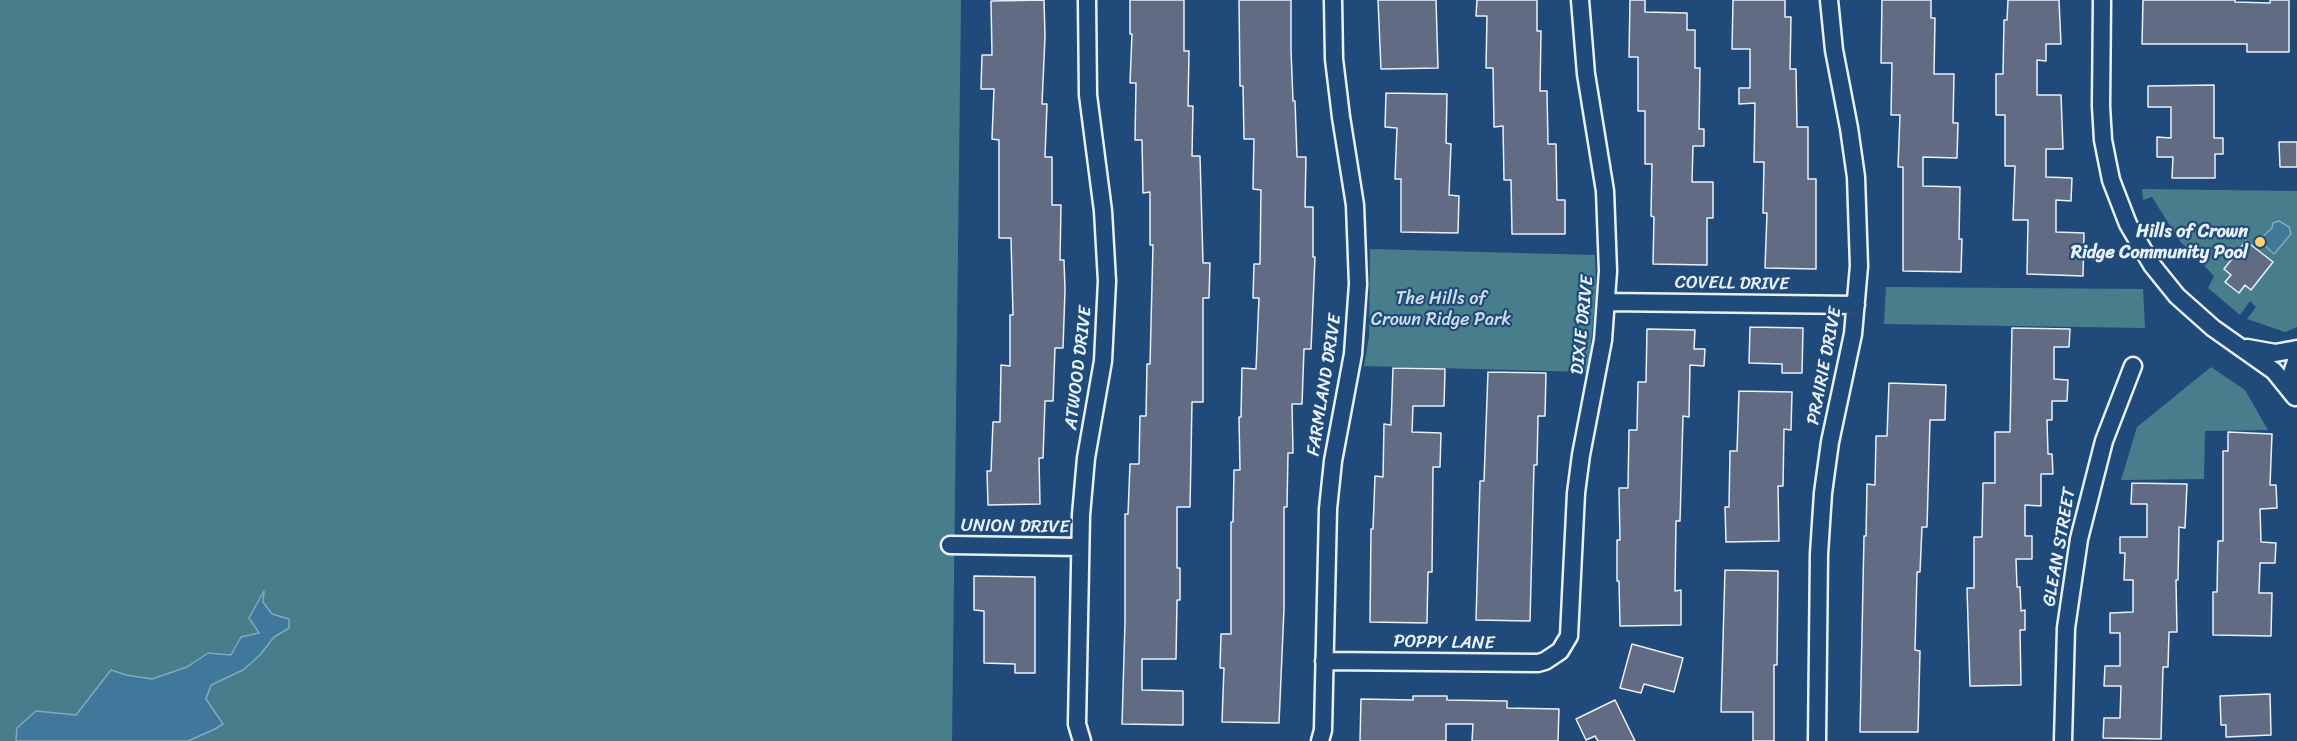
<!DOCTYPE html>
<style>
body{margin:0}
canvas{display:block;background:#1f4a7a}
</style>
<canvas width="2297" height="741"></canvas>
<script>
const context = document.querySelector('canvas').getContext('2d');
context.lineJoin = 'round';
function fillPath(path, color) { context.fillStyle = color; context.fill(path, 'evenodd'); }
const poly = rows => new Path2D(rows.map(r => 'M' + r).join(''));
function strokePath(path, color, width, dash) { context.strokeStyle = color; context.lineWidth = width; context.lineCap = dash ? 'butt' : 'round'; context.setLineDash(dash || []); context.stroke(path); }
function drawText(font, color, halo, rows, align = 'center') {
  context.font = font + ' Sriracha,sans-serif'; context.lineWidth = 4.5; context.setLineDash([]); context.textBaseline = 'middle'; context.strokeStyle = halo; context.fillStyle = color; for (const [text, x, y, turn = 0] of rows) {
    context.save(); context.translate(x, y); context.rotate((+turn || 0) * Math.PI / 180); context.textAlign = isNaN(turn) ? turn : align; if (halo) context.strokeText(text, 0, 0); context.fillText(text, 0, 0); context.restore();
  }
}
const green = poly([
 [0,0,961,0,952,741,0,741],
 [2142,189,2297,191,2297,327,2285,332,2247,319,2256,307,2250,301,2240,315,2208,288,2214,276,2179,240,2152,197,2143,200],
 [1370,249,1595,255,1596,287,1590,355,1586,372,1364,366,1369,337],
 [1886,287,2143,289,2145,328,1884,324],
 [2211,367,2245,390,2268,430,2205,431,2204,479,2121,480,2137,427]
]);
const water = poly([
 [2279,221,2289,227,2291,234,2274,254,2259,240,2272,228,2273,223,2279,221],
 [264,591,263,602,272,614,289,619,289,628,274,637,260,655,243,670,211,685,206,699,223,724,215,729,188,741,16,741,17,728,36,711,76,715,111,670,126,675,152,679,187,667,208,653,231,655,241,637,259,633,249,618,264,591]
]);
const building = poly([
 [1044,0,1045,36,1042,104,1047,104,1045,157,1052,157,1052,205,1061,205,1060,260,1064,260,1065,290,1063,348,1055,348,1053,401,1045,401,1043,458,1039,458,1040,504,988,505,987,471,991,471,993,422,1000,422,1001,365,1010,366,1010,315,1013,315,1011,238,999,238,999,140,992,139,994,89,981,89,982,55,992,55,991,1,1044,0],
 [1130,0,1184,0,1184,51,1189,51,1188,106,1193,106,1192,156,1200,156,1203,263,1210,263,1209,298,1203,298,1203,402,1192,402,1190,507,1177,507,1177,568,1180,568,1180,600,1177,600,1176,659,1142,659,1142,690,1183,691,1183,725,1122,724,1125,622,1125,514,1128,514,1130,464,1139,464,1140,416,1146,416,1147,364,1150,364,1153,245,1150,245,1150,192,1143,193,1142,140,1135,140,1136,83,1130,83,1132,34,1130,34,1130,0],
 [1239,0,1291,0,1291,50,1293,101,1295,101,1297,157,1306,157,1305,207,1313,207,1313,257,1315,257,1311,349,1304,349,1302,404,1292,404,1293,453,1288,453,1287,507,1284,507,1284,609,1279,723,1222,722,1224,668,1220,668,1221,634,1231,634,1231,522,1233,522,1234,470,1240,470,1239,417,1241,417,1242,368,1256,369,1259,298,1253,298,1254,264,1260,264,1261,190,1253,189,1254,139,1244,139,1243,86,1240,86,1239,0],
 [1378,0,1436,0,1438,68,1381,69,1378,0],
 [1477,0,1537,0,1537,31,1541,31,1540,91,1547,91,1548,144,1556,144,1557,200,1565,200,1565,234,1512,234,1511,180,1504,180,1503,126,1494,127,1493,68,1486,68,1487,16,1476,16,1477,0],
 [1630,0,1645,0,1645,12,1687,13,1687,30,1695,30,1695,68,1700,68,1699,129,1704,129,1704,146,1693,146,1692,182,1713,182,1713,218,1707,218,1707,265,1653,264,1654,217,1651,216,1652,164,1645,164,1645,111,1638,111,1638,57,1629,57,1630,0],
 [1733,0,1785,0,1785,17,1791,17,1790,69,1796,69,1797,127,1808,127,1808,179,1816,179,1816,269,1765,268,1767,213,1763,213,1764,162,1754,162,1755,103,1739,104,1739,88,1750,88,1750,49,1732,49,1733,0],
 [1882,0,1931,0,1931,18,1935,18,1934,74,1954,74,1953,123,1958,123,1957,158,1923,157,1923,186,1960,187,1959,239,1962,239,1961,272,1903,271,1903,167,1898,167,1900,115,1891,115,1892,63,1881,63,1882,0],
 [2008,0,2059,0,2061,44,2046,44,2046,61,2037,60,2037,95,2061,95,2063,149,2046,149,2046,177,2072,178,2071,201,2056,200,2056,232,2084,233,2083,276,2027,274,2028,220,2013,220,2015,166,2005,166,2005,115,1996,115,1996,74,2003,74,2004,20,2007,20,2008,0],
 [2143,0,2235,0,2235,2,2270,3,2270,0,2289,0,2289,52,2247,52,2247,44,2142,44,2143,0],
 [2214,85,2214,138,2223,138,2223,154,2215,154,2215,178,2172,178,2173,157,2157,157,2157,137,2171,138,2171,107,2148,107,2148,86,2214,85],
 [1386,93,1447,94,1446,143,1451,144,1449,195,1459,196,1458,233,1401,232,1401,179,1395,179,1397,128,1385,127,1386,93],
 [2279,142,2297,142,2297,167,2280,167,2279,142],
 [2246,241,2273,262,2251,290,2245,285,2239,293,2225,282,2231,275,2224,269,2246,241],
 [1750,327,1803,328,1802,373,1782,373,1782,364,1749,363,1750,327],
 [2012,328,2070,329,2069,347,2054,347,2054,379,2068,380,2067,401,2052,401,2052,420,2047,420,2048,454,2052,454,2053,474,2041,474,2041,506,2025,505,2025,536,2032,536,2032,559,2016,559,2017,587,2020,587,2021,611,2025,610,2025,630,2020,630,2021,685,1970,686,1967,588,1974,588,1974,537,1982,537,1983,483,1995,483,1995,432,2010,432,2012,328],
 [1647,329,1695,330,1694,349,1705,349,1704,366,1690,365,1689,417,1683,416,1680,521,1676,521,1675,591,1681,590,1681,625,1620,626,1619,581,1617,581,1617,540,1620,540,1619,488,1628,488,1629,430,1637,430,1638,382,1646,382,1647,329],
 [1393,368,1445,369,1444,406,1413,406,1412,432,1441,433,1440,467,1433,467,1432,572,1428,572,1427,623,1370,622,1371,529,1373,529,1375,476,1383,477,1384,424,1391,425,1393,368],
 [1488,372,1546,373,1545,416,1538,416,1537,465,1534,465,1530,621,1476,620,1480,481,1484,481,1488,372],
 [1889,383,1946,385,1945,420,1930,420,1927,527,1922,527,1920,572,1917,572,1915,650,1920,651,1918,732,1860,732,1864,536,1866,536,1867,484,1875,485,1876,436,1887,436,1889,383],
 [1739,391,1792,392,1791,430,1784,429,1783,486,1778,486,1779,541,1726,542,1725,507,1729,507,1730,451,1737,451,1739,391],
 [2228,432,2272,434,2270,485,2276,485,2277,508,2260,509,2261,542,2276,543,2275,563,2260,563,2259,593,2272,593,2271,636,2213,635,2213,592,2217,592,2218,541,2223,541,2223,451,2228,451,2228,432],
 [2132,483,2187,484,2185,528,2179,527,2178,580,2176,580,2177,632,2169,632,2168,667,2163,667,2161,739,2103,738,2104,718,2120,718,2121,686,2104,686,2105,666,2120,666,2120,633,2110,633,2110,613,2133,612,2133,580,2124,580,2125,553,2120,553,2120,537,2147,537,2147,504,2131,504,2132,483],
 [1725,570,1778,571,1777,665,1774,665,1774,741,1753,741,1753,712,1721,712,1725,570],
 [974,576,1035,577,1035,673,1015,673,1015,664,984,663,984,611,974,610,974,576],
 [1632,644,1683,658,1674,692,1644,684,1641,693,1620,688,1632,644],
 [2270,694,2271,735,2226,737,2226,725,2221,725,2220,696,2270,694],
 [1413,696,1447,696,1447,700,1507,701,1507,708,1559,709,1558,741,1472,741,1473,724,1446,724,1446,741,1360,741,1361,699,1413,700,1413,696],
 [1615,700,1635,741,1598,741,1595,736,1586,740,1576,719,1615,700]
]);
const minor = poly([
 [2102,0,2101,106,2103,140,2111,180,2128,224,2152,265,2177,296,2213,328,2274,371,2295,397],
 [1607,302,1856,305],
 [2247,348,2275,353,2297,349],
 [2294,394,2291,376,2297,358],
 [950,545,1080,547],
 [1324,661,1538,663,1545,661,1560,651,1569,636,1576,493,1581,455,1603,340,1608,271,1605,191,1586,74,1580,0],
 [1082,741,1077,724,1081,515,1086,458,1103,361,1107,281,1103,211,1088,95,1087,0],
 [1320,741,1323,730,1328,509,1333,461,1353,354,1358,284,1355,205,1341,117,1334,59,1333,0],
 [1817,741,1819,554,1823,493,1830,442,1853,334,1859,266,1856,177,1849,128,1834,50,1829,0],
 [2063,741,2066,628,2079,539,2104,441,2133,366]
]);
const markers = [
 [2260,242,6,"#ffd166"]
];
const poiNames = [
 ["Hills of Crown",2248,232],
 ["Ridge Community Pool",2248,253]
];
const streetNames = [
 ["COVELL DRIVE",1732,284,1],
 ["DIXIE DRIVE",1583,325,-84],
 ["PRAIRIE DRIVE",1825,366,-79],
 ["ATWOOD DRIVE",1079,368,-83],
 ["FARMLAND DRIVE",1325,385,-81],
 ["UNION DRIVE",1015,527,1],
 ["GLEAN STREET",2060,547,-80],
 ["POPPY LANE",1444,643,1]
];
const parkNames = [
 ["The Hills of",1441,299],
 ["Crown Ridge Park",1441,320]
];
fillPath(green, '#487e8c');
fillPath(water, '#40789b');
strokePath(water, '#83a8c0', 1.5);
fillPath(building, '#626b84');
strokePath(building, '#e8f1f8', 1.5);
strokePath(minor, '#e8f1f8', 21);
strokePath(minor, '#1f4a7a', 16);
for (const [x, y, r, color] of markers) { const dot = new Path2D(); dot.arc(x, y, r, 0, 2 * Math.PI); context.fillStyle = color; context.fill(dot); strokePath(dot, '#1f4a7a', 2); }
drawText('bold 18px', '#e8f1f8', '#1f4a7a', poiNames, 'right');
drawText('18px', '#e8f1f8', '#1f4a7a', streetNames);
drawText('18px', '#d0e0e8', '#1f4a7a', parkNames);
</script>
